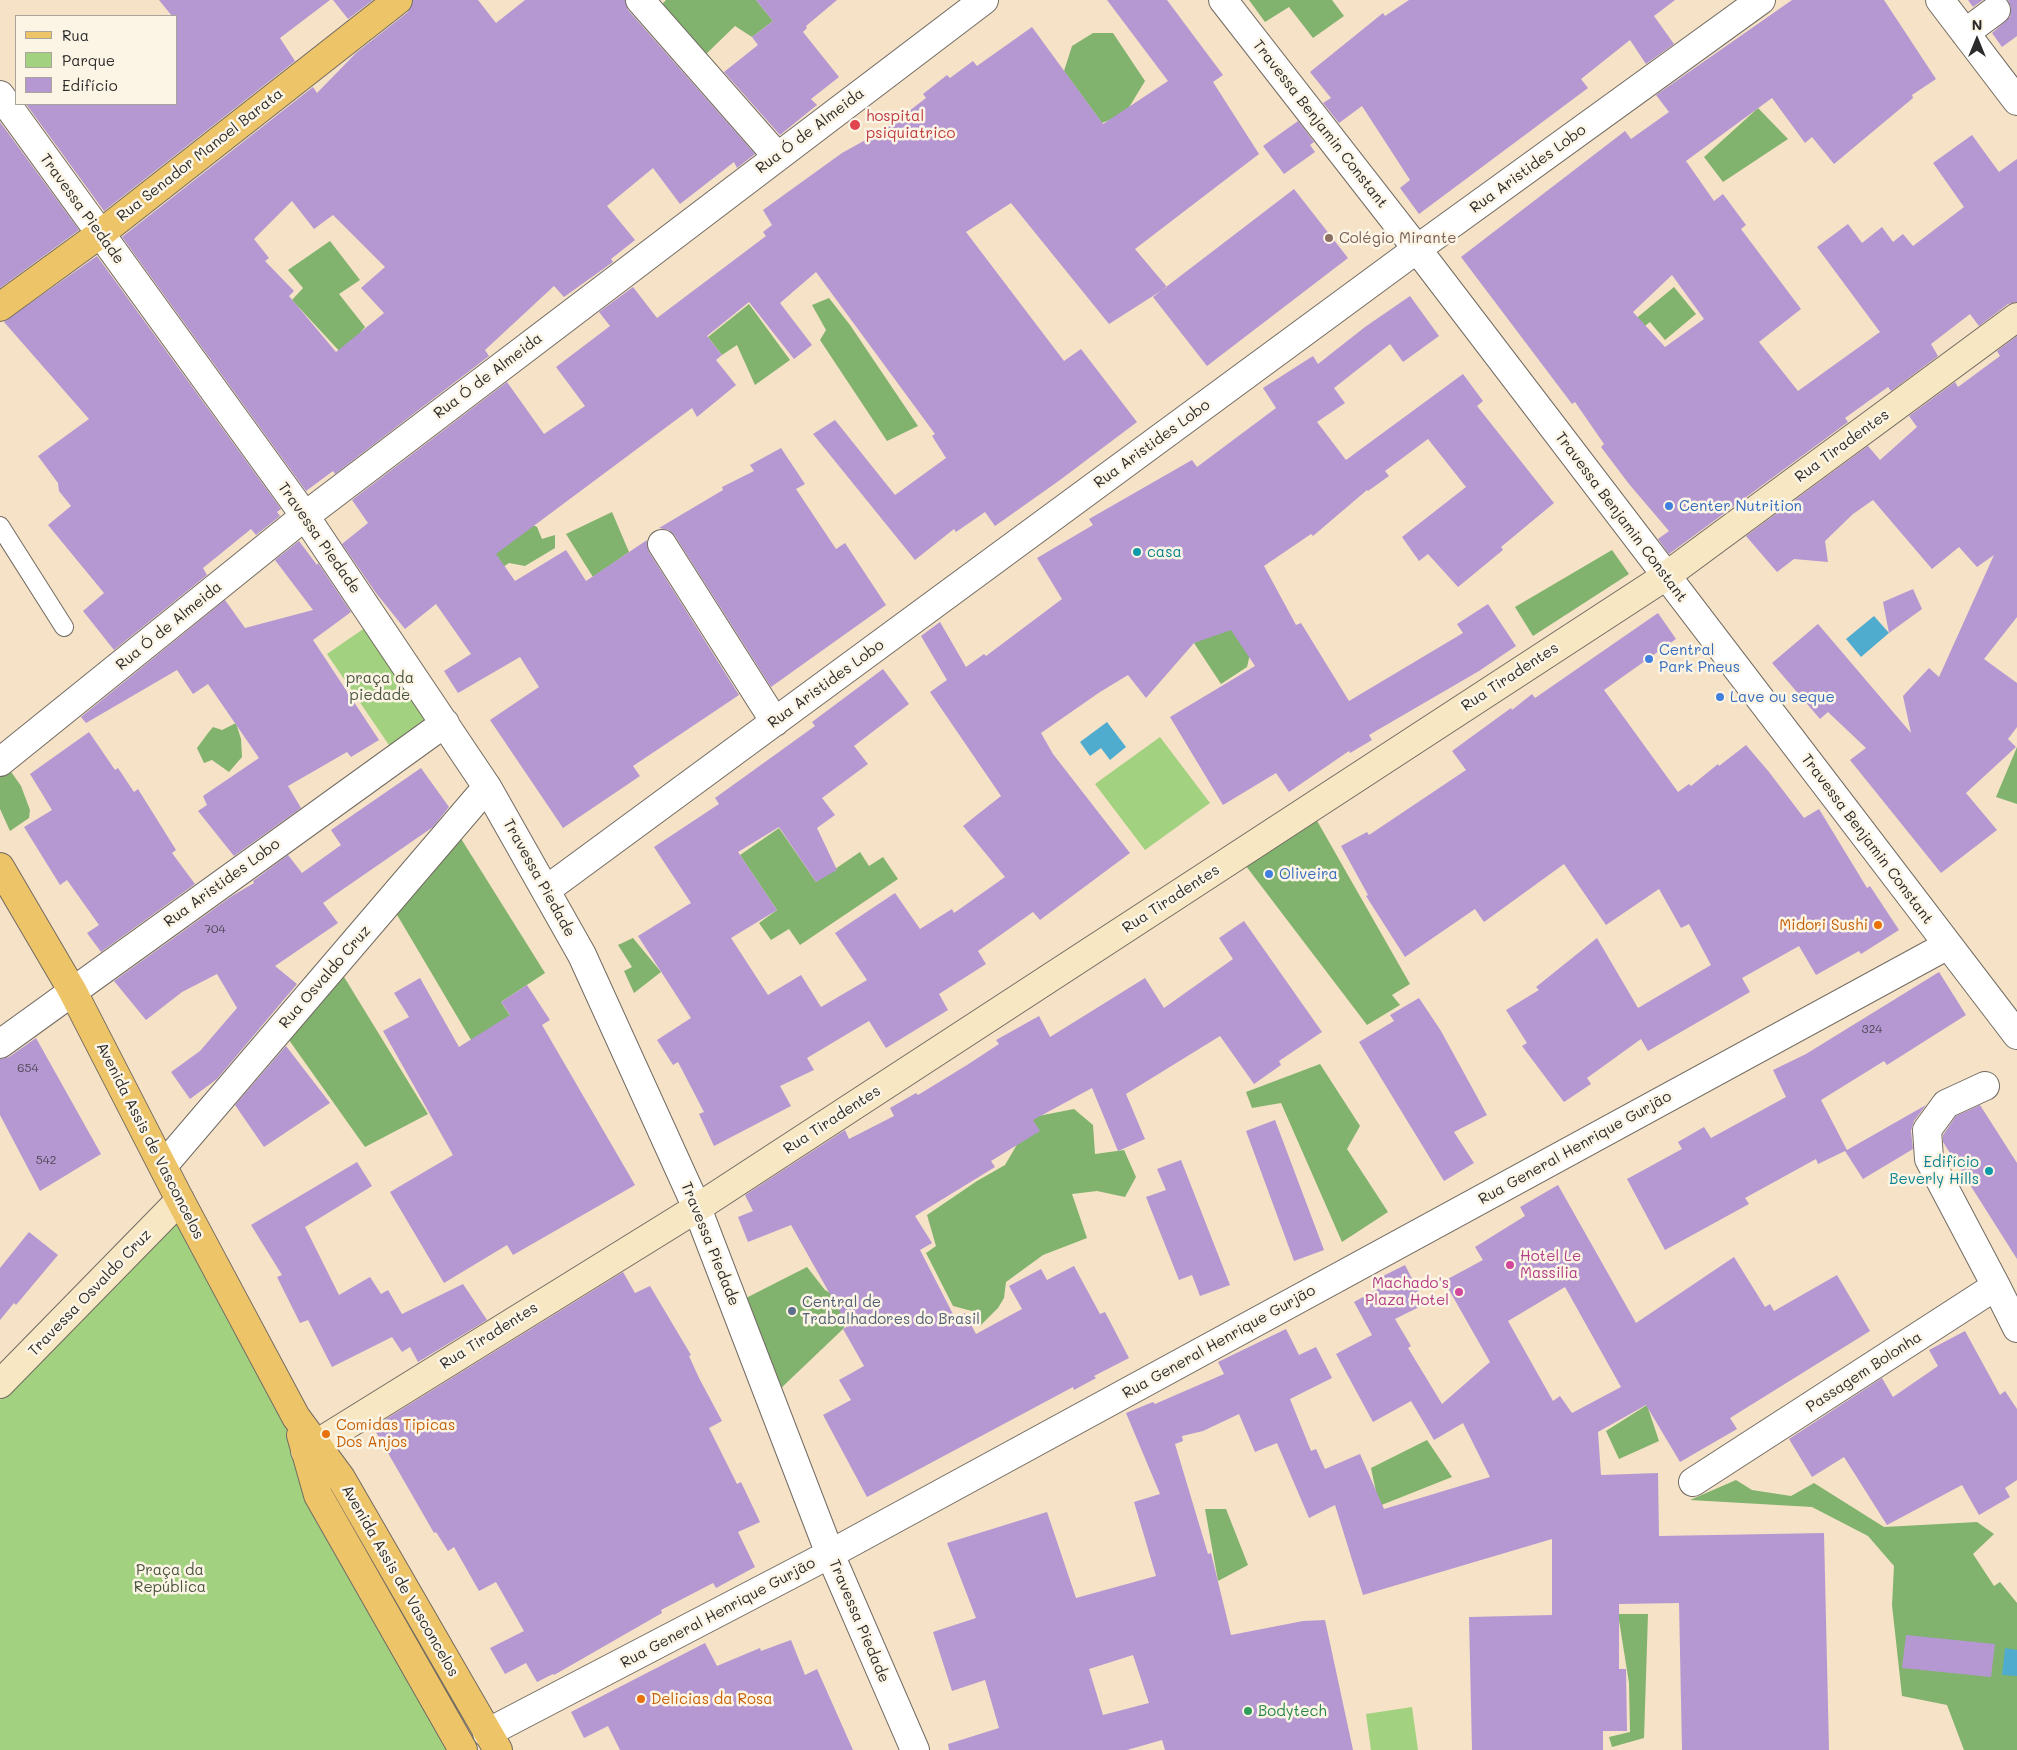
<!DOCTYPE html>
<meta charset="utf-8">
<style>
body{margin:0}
#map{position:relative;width:2017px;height:1750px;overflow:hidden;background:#f5e2c7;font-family:Mali,sans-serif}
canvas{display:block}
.legend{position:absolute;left:15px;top:15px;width:162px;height:90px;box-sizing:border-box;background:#fcf5e5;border:1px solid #a8a49b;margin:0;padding:6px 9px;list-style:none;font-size:15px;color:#2b2b2b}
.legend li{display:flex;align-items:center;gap:10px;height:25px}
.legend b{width:25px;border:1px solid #a8a49b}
.north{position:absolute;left:1952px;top:15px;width:50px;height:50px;-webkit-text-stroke:4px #fcf5e5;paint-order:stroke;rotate:0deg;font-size:14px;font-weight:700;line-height:20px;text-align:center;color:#2b2b2b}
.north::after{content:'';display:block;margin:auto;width:18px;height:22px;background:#2b2b2b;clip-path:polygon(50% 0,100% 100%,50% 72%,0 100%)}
</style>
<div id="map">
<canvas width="2017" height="1750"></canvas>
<ul class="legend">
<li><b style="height:6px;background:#eec469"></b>Rua</li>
<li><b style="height:14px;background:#a2d17f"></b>Parque</li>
<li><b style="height:14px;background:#b598d1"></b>Edifício</li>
</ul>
<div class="north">N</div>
</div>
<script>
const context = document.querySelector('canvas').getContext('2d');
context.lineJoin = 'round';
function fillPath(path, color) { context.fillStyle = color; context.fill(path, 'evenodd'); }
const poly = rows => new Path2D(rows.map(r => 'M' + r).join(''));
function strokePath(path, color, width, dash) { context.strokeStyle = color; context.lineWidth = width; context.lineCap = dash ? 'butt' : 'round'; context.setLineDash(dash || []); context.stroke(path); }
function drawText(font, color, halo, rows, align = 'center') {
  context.font = font + ' Mali,sans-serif'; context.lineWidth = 5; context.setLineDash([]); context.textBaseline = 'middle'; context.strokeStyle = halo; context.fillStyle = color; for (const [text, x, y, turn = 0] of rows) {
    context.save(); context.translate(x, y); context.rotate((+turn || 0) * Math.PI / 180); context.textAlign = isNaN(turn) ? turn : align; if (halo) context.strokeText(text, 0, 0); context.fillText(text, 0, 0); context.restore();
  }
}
const green = poly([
 [369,625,433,719,391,748,327,654],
 [1160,737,1210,803,1145,850,1095,784],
 [180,1200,309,1467,463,1750,0,1750,0,1400,133,1250],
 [1412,1707,1418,1750,1371,1750,1366,1714]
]);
const forest = poly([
 [666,0,756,0,773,21,752,37,735,26,703,57,659,7],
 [1249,0,1332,0,1344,16,1313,38,1289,7,1265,22],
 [1093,33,1113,33,1145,81,1125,114,1102,123,1064,71,1072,46],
 [1758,108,1788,139,1723,182,1704,157],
 [330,241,360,280,339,294,365,327,342,354,292,300,303,288,288,270],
 [1674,287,1696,314,1665,340,1650,322,1641,329,1633,321],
 [829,298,850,325,918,426,887,441,820,340,826,330,812,305],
 [749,304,790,360,755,385,737,345,722,355,708,337],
 [612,512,629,552,593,577,566,534],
 [518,517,537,527,542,539,555,535,555,548,525,566,509,563,497,571,491,548],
 [1612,550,1629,574,1533,636,1515,607],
 [1233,617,1253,641,1247,667,1221,684,1194,643],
 [236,723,241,739,242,757,229,772,212,760,204,763,197,748,208,733,213,727,222,730],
 [2017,747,2017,804,1996,797],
 [7,766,21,786,30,810,29,818,10,831,0,809,0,770],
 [1316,819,1410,984,1392,995,1400,1005,1367,1025,1246,866],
 [779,828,816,882,860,852,869,866,883,857,898,879,800,945,789,929,771,940,759,923,777,910,740,855],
 [460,837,545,973,501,1002,511,1017,474,1045,393,908],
 [633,938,661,972,634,993,624,971,632,967,618,945],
 [341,972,428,1114,365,1147,284,1033],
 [1320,1064,1360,1126,1347,1149,1388,1212,1342,1242,1281,1103,1252,1108,1246,1092],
 [1074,1109,1093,1125,1095,1154,1124,1150,1136,1177,1125,1197,1097,1191,1072,1194,1087,1238,1043,1255,1006,1282,1004,1298,998,1308,980,1326,972,1311,953,1306,926,1253,936,1246,927,1215,977,1181,1005,1165,1033,1117],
 [807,1267,825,1290,832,1294,848,1321,843,1329,778,1391,746,1298],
 [1647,1405,1659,1441,1619,1459,1606,1431],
 [1427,1440,1452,1477,1379,1506,1371,1468],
 [1736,1480,1752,1490,1791,1496,1814,1483,1884,1527,1977,1522,1994,1534,1973,1554,1994,1586,2000,1582,2017,1603,2017,1750,1964,1750,1947,1705,1902,1696,1892,1605,1894,1566,1868,1536,1812,1507,1690,1500],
 [1205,1509,1226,1509,1248,1565,1218,1581],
 [1618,1614,1648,1614,1644,1738,1612,1747,1609,1737,1630,1732,1629,1683]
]);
const water = poly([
 [1874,616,1889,633,1861,657,1846,639],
 [1107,722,1126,747,1110,760,1101,748,1090,756,1080,742],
 [2005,1648,2017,1650,2017,1676,2002,1675]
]);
const building = poly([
 [159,0,330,0,280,38,295,61,104,211,26,104,176,104,176,16,172,16],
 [333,0,373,0,348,19],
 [413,0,478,0,496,23,525,0,625,0,628,10,755,154,737,168,734,162,680,204,653,168,607,206,635,240,611,259,613,262,564,297,554,286,485,350,489,356,335,474,333,471,306,491,122,237,313,87,317,93,356,53,408,12],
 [292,201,314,229,333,215,385,267,361,288,384,313,336,352,289,296,294,291,265,261,269,258,254,239],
 [756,0,837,0,806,26,807,28,803,32,839,77,811,99,817,105,780,135,724,72,758,45,752,37,773,21],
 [1107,0,1167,0,1223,75,1213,82,1259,154,1135,249,1167,287,1109,324,1011,203,966,232,1064,361,1081,349,1137,422,1060,480,995,526,985,512,956,532,954,529,915,560,813,434,835,420,895,495,946,458,932,436,935,434,816,272,780,303,812,345,794,359,749,302,707,336,722,355,716,360,736,385,697,417,692,408,496,554,515,581,566,550,586,581,647,540,649,552,739,695,633,766,640,776,563,828,490,720,539,687,520,657,458,693,444,671,471,654,436,604,405,629,376,593,342,544,368,523,352,500,507,382,544,434,585,406,556,367,610,326,599,312,633,287,657,318,766,236,763,232,772,225,763,210,842,153,887,128,926,98,923,94,947,75,950,78,973,61,977,66,1032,27,1103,124,1168,81],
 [1409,0,1675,0,1654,16,1674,44,1646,64,1630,40,1581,79,1588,88,1419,214,1400,188,1410,180,1362,106,1339,123,1323,103,1331,98,1310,72,1383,13,1385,16],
 [1792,0,1884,0,1936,79,1912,95,1913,98,1834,164,1812,137,1805,143,1772,98,1686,161,1714,201,1723,194,1746,225,1741,229,1801,309,1759,342,1798,391,1880,332,1817,247,1848,224,1862,243,1882,227,1893,242,1903,234,1913,246,1964,207,1933,163,1972,135,1999,172,2017,159,2017,302,2008,304,1979,326,1970,314,1931,344,1938,356,1891,391,1888,387,1845,418,1848,422,1669,554,1658,539,1669,531,1629,484,1601,447,1604,444,1575,402,1572,404,1461,257,1625,131,1631,139,1669,112,1656,95],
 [1672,275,1704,319,1665,347,1633,312],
 [1968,0,1983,0,1973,7],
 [2008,0,2017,0,2017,36,2002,47,1992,33,2010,17,2011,8],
 [1298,121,1314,142,1310,145,1315,152,1284,174,1263,146],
 [0,122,79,230,0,288],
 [1294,189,1348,258,1207,366,1153,297],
 [97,256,281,509,277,512,280,516,256,535,251,529,203,568,207,575,114,650,83,611,104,593,48,525,71,506,59,491,58,483,38,456,89,419,4,322],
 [1410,296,1439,336,1403,362,1390,344,1334,388,1345,403,1317,422,1346,460,1463,374,1483,401,1477,406,1554,503,1501,547,1503,550,1458,587,1428,554,1419,561,1402,537,1466,487,1428,439,1385,471,1389,476,1368,491,1367,490,1313,536,1311,534,1264,566,1296,625,1301,623,1349,701,1463,633,1457,624,1488,604,1516,646,1479,671,1369,735,1372,740,1350,753,1349,751,1289,792,1276,773,1223,805,1170,717,1255,666,1231,630,1194,643,1146,698,1128,675,1100,692,1041,733,1053,754,1130,853,1040,920,1033,912,978,951,986,964,939,994,948,1010,886,1048,869,1021,807,1058,814,1070,780,1086,791,1106,714,1146,699,1114,704,1112,678,1062,673,1065,657,1040,691,1018,638,936,691,903,654,847,719,804,715,798,815,726,812,722,883,669,909,704,854,746,868,764,822,798,835,815,817,828,837,870,816,882,779,827,738,852,777,910,731,938,768,995,801,975,821,1007,867,980,835,933,895,893,920,929,952,909,954,913,1005,877,963,826,1001,796,930,692,947,680,921,636,940,622,966,667,984,654,986,656,1062,599,1037,558,1093,525,1089,519,1192,460,1197,467,1276,408,1263,388,1313,356,1318,364,1365,327],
 [2017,336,2017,617,1984,659,2017,683,2017,727,2008,739,2016,747,1966,793,1997,830,1941,873,1850,760,1866,748,1828,712,1820,719,1772,663,1818,624,1911,733,1903,696,1929,668,1939,677,1994,555,1977,567,1959,547,1932,569,1873,500,1853,514,1825,541,1828,562,1794,559,1777,572,1746,536,1868,446,1880,460,1917,427,1909,416,1955,382,1958,387,2000,356,1997,351],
 [781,448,805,484,796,489,836,549,845,543,886,605,771,687,675,536,669,530,659,528,723,490,722,487,754,471,750,465],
 [299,541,317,565,318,563,351,612,313,640,379,740,351,757,347,752,288,786,301,808,234,856,198,811,207,805,203,796,259,758,208,684,193,694,177,670,86,723,81,717,225,600,245,628,313,610,275,560],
 [1913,589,1922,609,1889,633,1883,602],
 [1658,613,1676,639,1604,690,1678,792,1689,784,1691,786,1718,764,1719,766,1746,745,1769,772,1804,818,1819,809,1867,888,1870,886,1899,930,1861,954,1859,951,1816,975,1799,946,1742,978,1750,992,1648,1051,1641,1039,1587,1078,1591,1084,1564,1102,1522,1046,1527,1043,1506,1010,1539,990,1536,987,1597,938,1638,1008,1711,965,1689,924,1681,928,1659,889,1606,925,1564,864,1484,922,1475,909,1405,957,1366,896,1368,895,1341,846,1367,832,1369,835,1466,770,1452,751,1511,708,1512,710,1532,694,1535,698],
 [89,732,115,770,118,768,134,792,138,789,176,850,172,853,195,884,101,952,87,933,99,925,67,880,60,885,24,827,52,810,30,774],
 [421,768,449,807,433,827,323,903,338,923,275,966,297,984,217,1079,190,1099,171,1072,200,1051,237,1008,217,974,182,992,146,1020,114,981,232,896,254,883,253,881,288,855,302,873,341,845,331,830],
 [1244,921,1322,1032,1279,1061,1281,1065,1254,1084,1220,1036,1126,1094,1145,1139,1118,1151,1092,1088,1033,1120,1040,1131,991,1161,995,1167,915,1216,932,1243,920,1250,955,1318,965,1313,976,1334,1022,1309,1009,1286,1041,1269,1047,1280,1074,1266,1100,1314,1105,1312,1129,1358,1094,1376,1096,1378,1074,1390,1073,1387,867,1497,823,1415,851,1400,839,1380,864,1366,843,1329,848,1326,791,1225,748,1242,738,1217,753,1211,745,1195,845,1130,849,1139,894,1116,890,1108,916,1093,918,1095,967,1065,999,1044,996,1040,1039,1016,1050,1037,1145,978,1164,1008,1233,959,1219,938],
 [1939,972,1966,1015,1887,1065,1884,1061,1821,1100,1847,1150,1926,1105,1914,1121,1911,1131,1913,1149,1863,1179,1845,1151,1818,1164,1816,1159,1745,1198,1749,1204,1665,1250,1627,1179,1682,1149,1678,1142,1704,1127,1711,1138,1786,1097,1773,1070,1806,1054],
 [420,978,459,1047,510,1015,501,1002,527,985,550,1020,542,1025,635,1185,513,1255,507,1245,444,1283,390,1192,453,1155,383,1031,409,1017,394,993],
 [1419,998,1441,1031,1487,1115,1454,1132,1474,1163,1444,1181,1359,1042,1394,1021,1390,1015],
 [36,1038,101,1154,40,1191,0,1115,0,1059,9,1057],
 [286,1046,330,1103,264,1147,235,1105],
 [1980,1105,2017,1163,2017,1259,1943,1142,1943,1135,1956,1116],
 [1275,1120,1324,1250,1294,1261,1246,1131],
 [1181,1160,1230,1285,1200,1296,1192,1275,1179,1280,1146,1197,1166,1190,1157,1169],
 [357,1162,372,1186,305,1227,339,1295,370,1277,381,1294,388,1290,402,1314,463,1284,487,1320,418,1362,410,1347,402,1352,392,1337,332,1367,308,1320,300,1323,277,1277,282,1275,251,1225],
 [1558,1185,1636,1323,1734,1257,1765,1307,1770,1304,1774,1311,1837,1275,1870,1331,1730,1418,1737,1429,1680,1462,1646,1405,1598,1432,1601,1475,1658,1473,1659,1536,1824,1533,1829,1750,1682,1750,1679,1603,1619,1604,1619,1669,1626,1669,1627,1731,1603,1731,1603,1750,1472,1750,1469,1617,1552,1615,1552,1539,1363,1595,1335,1505,1309,1518,1277,1443,1255,1452,1239,1414,1203,1431,1182,1436,1183,1441,1175,1444,1208,1554,1211,1553,1231,1635,1303,1621,1325,1620,1353,1750,1165,1750,1162,1740,1127,1750,949,1750,948,1744,999,1728,985,1680,952,1691,933,1632,976,1618,947,1543,1047,1512,1076,1598,1156,1576,1134,1502,1160,1494,1126,1413,1153,1402,1155,1404,1224,1374,1218,1362,1286,1329,1299,1355,1316,1347,1332,1378,1290,1399,1311,1451,1316,1449,1325,1469,1360,1454,1384,1509,1490,1477,1463,1423,1434,1440,1411,1401,1373,1422,1336,1354,1372,1335,1354,1302,1387,1284,1383,1276,1405,1265,1425,1304,1395,1319,1411,1346,1408,1348,1442,1404,1490,1362,1444,1281,1483,1260,1475,1247,1525,1216,1520,1207],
 [1565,1287,1621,1387,1572,1413,1560,1396,1553,1401,1508,1321],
 [1133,1655,1149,1703,1103,1715,1089,1669],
 [29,1232,58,1255,16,1305,14,1303,0,1320,0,1268],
 [623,1272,635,1293,650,1286,691,1355,689,1356,699,1378,722,1421,709,1428,737,1484,741,1482,760,1522,738,1532,755,1567,716,1588,713,1583,661,1610,662,1613,554,1675,553,1674,537,1682,526,1663,505,1674,490,1648,524,1631,496,1582,479,1591,454,1547,448,1551,436,1532,434,1533,373,1427],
 [1965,1331,2000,1395,2005,1391,2017,1409,2017,1480,2005,1488,2010,1497,1979,1515,1962,1485,1887,1525,1844,1457,1812,1477,1789,1439,1882,1378,1893,1397,1938,1366,1929,1350],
 [1906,1635,1995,1644,1991,1677,1902,1668],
 [791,1640,805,1675,817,1669,853,1750,620,1750,608,1726,584,1738,571,1712,705,1643,717,1666,760,1648,761,1651]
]);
const lane = poly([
 [0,526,64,627]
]);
const street = poly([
 [640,0,777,156],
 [1223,0,1417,249,2017,1035],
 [1940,0,2017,101],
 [1965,33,1996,10],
 [0,95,305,516,487,787,582,955,697,1208,830,1554,915,1750],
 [662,544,775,722],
 [0,762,305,516,984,0],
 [546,890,1417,249,1761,0],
 [0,1044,445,723],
 [1985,1086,1946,1104,1927,1130,1929,1159,1996,1286],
 [163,1166,487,787],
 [1693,1482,1996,1286,2017,1328],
 [487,1733,830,1554,1948,945]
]);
const secondary = poly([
 [0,1384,180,1200],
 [305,1451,697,1208,1666,576,2017,317]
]);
const primary = poly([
 [0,307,100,234,398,0],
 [0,867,72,990,180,1200,296,1417,341,1478,498,1750],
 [301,1435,318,1495,463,1750]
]);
const markers = [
 [855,125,6,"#e0444e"],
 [1329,238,5,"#8d6e63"],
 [1669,506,5,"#3f7fe0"],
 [1137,552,5,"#0f9aa8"],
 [1649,659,5,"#3f7fe0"],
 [1720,697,5,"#3f7fe0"],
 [1269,874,5,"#3f7fe0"],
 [1878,925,5,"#e8710a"],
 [1989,1171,5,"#0f9aa8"],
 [1510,1265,5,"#d1479c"],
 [1459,1292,5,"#d1479c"],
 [792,1311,5,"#5c6f8a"],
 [326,1434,5,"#e8710a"],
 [641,1699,5,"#e8710a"],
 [1248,1711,5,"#2e9e5b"]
];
const numberNames = [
 ["704",215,929],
 ["324",1872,1029],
 ["654",28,1068],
 ["542",46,1160]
];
const healthNames = [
 ["hospital",866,116],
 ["psiquiatrico",866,133]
];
const streetNames = [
 ["Travessa Benjamin Constant",1320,124,52],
 ["Rua Ó de Almeida",810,131,-37],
 ["Rua Senador Manoel Barata",200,155,-38],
 ["Rua Aristides Lobo",1528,169,-36],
 ["Travessa Piedade",82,209,54],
 ["Rua Ó de Almeida",488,376,-37],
 ["Rua Aristides Lobo",1152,444,-36],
 ["Rua Tiradentes",1842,446,-36],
 ["Travessa Benjamin Constant",1621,517,53],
 ["Travessa Piedade",319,538,55],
 ["Rua Ó de Almeida",169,626,-39],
 ["Rua Tiradentes",1510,677,-33],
 ["Rua Aristides Lobo",826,684,-36],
 ["Travessa Benjamin Constant",1867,839,53],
 ["Travessa Piedade",539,878,61],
 ["Rua Aristides Lobo",222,883,-36],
 ["Rua Tiradentes",1171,899,-33],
 ["Rua Osvaldo Cruz",325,977,-49],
 ["Rua Tiradentes",832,1120,-33],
 ["Avenida Assis de Vasconcelos",150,1141,63],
 ["Rua General Henrique Gurjão",1575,1148,-29],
 ["Travessa Piedade",710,1244,68],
 ["Travessa Osvaldo Cruz",90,1293,-46],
 ["Rua Tiradentes",489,1336,-32],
 ["Rua General Henrique Gurjão",1219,1342,-29],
 ["Passagem Bolonha",1864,1372,-33],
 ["Avenida Assis de Vasconcelos",400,1581,60],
 ["Rua General Henrique Gurjão",718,1613,-28],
 ["Travessa Piedade",859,1621,67]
];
const educationNames = [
 ["Colégio Mirante",1339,238]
];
const shopNames = [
 ["Center Nutrition",1679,506],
 ["Central",1659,650],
 ["Park Pneus",1659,667],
 ["Lave ou seque",1730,697],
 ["Oliveira",1279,874]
];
const cultureNames = [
 ["casa",1147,552],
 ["Edifício",1979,1162,"right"],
 ["Beverly Hills",1979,1179,"right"]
];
const parkNames = [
 ["praça da",380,678],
 ["piedade",380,695],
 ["Praça da",170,1570],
 ["República",170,1587]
];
const foodNames = [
 ["Midori Sushi",1868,925,"right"],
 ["Comidas Tipicas",336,1425],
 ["Dos Anjos",336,1442],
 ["Delicias da Rosa",651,1699]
];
const hotelNames = [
 ["Hotel Le",1520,1256],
 ["Massilia",1520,1273],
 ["Machado's",1449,1283,"right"],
 ["Plaza Hotel",1449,1300,"right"]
];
const serviceNames = [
 ["Central de",802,1302],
 ["Trabalhadores do Brasil",802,1319]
];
const leisureNames = [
 ["Bodytech",1258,1711]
];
fillPath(green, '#a2d17f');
fillPath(forest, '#81b36e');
fillPath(water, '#50acce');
fillPath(building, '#b598d1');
strokePath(lane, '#726b62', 20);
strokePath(street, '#726b62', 30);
strokePath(secondary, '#726b62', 30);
strokePath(primary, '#726b62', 30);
strokePath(lane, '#fff', 18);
strokePath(street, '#fff', 28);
strokePath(secondary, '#f8e7c3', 28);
strokePath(primary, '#eec469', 28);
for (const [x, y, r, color] of markers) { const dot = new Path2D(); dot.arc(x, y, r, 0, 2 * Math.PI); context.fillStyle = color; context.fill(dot); strokePath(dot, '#fcf5e5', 2); }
drawText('12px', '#4e4654', null, numberNames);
drawText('15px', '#be3a42', '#fcf5e5', healthNames, 'left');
drawText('15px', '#2b2b2b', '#fcf5e5', streetNames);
drawText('15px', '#785e54', '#fcf5e5', educationNames, 'left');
drawText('15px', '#366cbe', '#fcf5e5', shopNames, 'left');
drawText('15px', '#0d838f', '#fcf5e5', cultureNames, 'left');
drawText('15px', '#495440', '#fcf5e5', parkNames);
drawText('15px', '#c56008', '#fcf5e5', foodNames, 'left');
drawText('15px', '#b23c85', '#fcf5e5', hotelNames, 'left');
drawText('15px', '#4e5e75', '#fcf5e5', serviceNames, 'left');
drawText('15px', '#27864d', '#fcf5e5', leisureNames, 'left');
</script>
